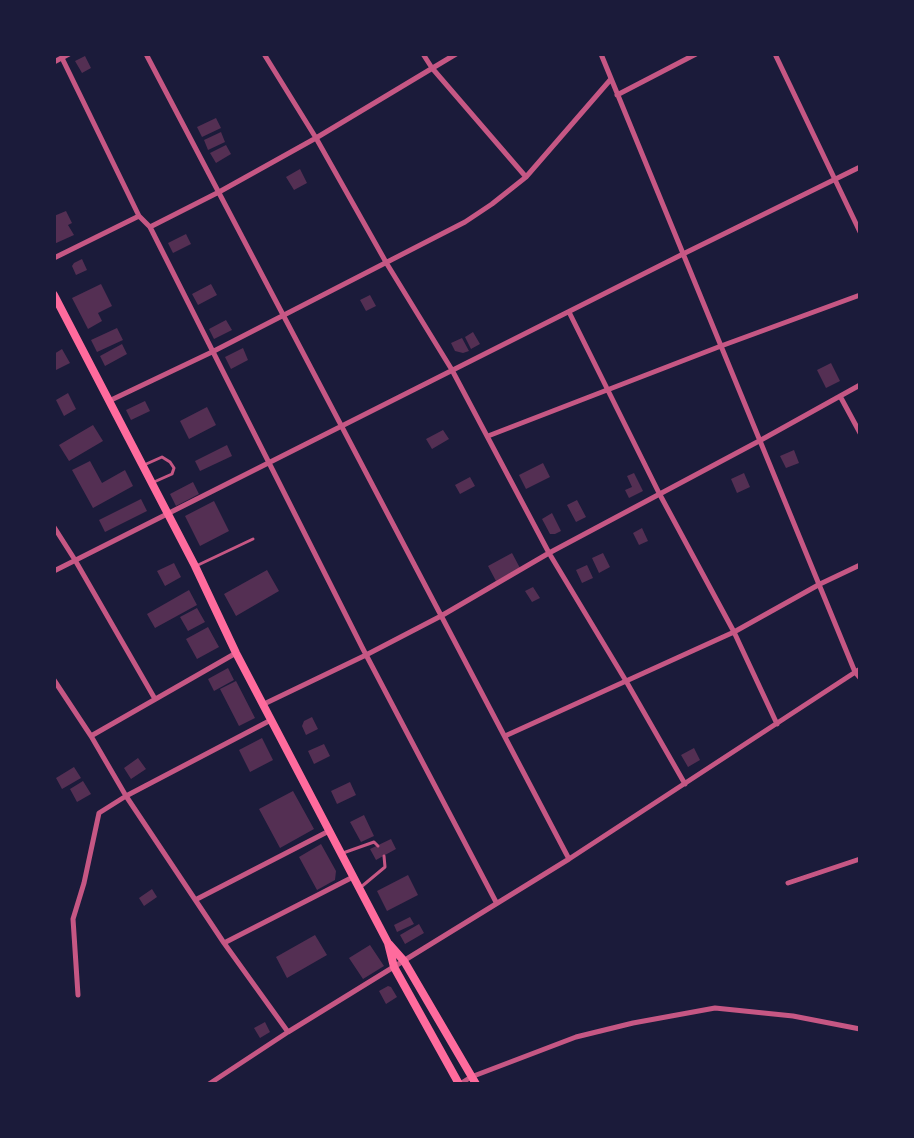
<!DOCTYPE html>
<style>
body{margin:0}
#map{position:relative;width:914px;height:1138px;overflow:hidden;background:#1b1b3a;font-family:"PT Sans",sans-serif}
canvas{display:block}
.frame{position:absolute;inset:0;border:56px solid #1b1b3a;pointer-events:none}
</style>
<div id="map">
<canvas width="914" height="1138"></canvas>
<div class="frame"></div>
</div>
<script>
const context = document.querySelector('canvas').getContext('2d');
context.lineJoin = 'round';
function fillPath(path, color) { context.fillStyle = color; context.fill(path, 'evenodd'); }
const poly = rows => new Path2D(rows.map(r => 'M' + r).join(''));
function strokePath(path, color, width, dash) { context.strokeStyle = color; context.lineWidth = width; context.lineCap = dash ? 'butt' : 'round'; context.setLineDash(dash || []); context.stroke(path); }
const building = poly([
 [85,56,91,68,82,73,75,61],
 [216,118,221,128,202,137,197,127],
 [221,132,225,142,208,150,204,140],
 [226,145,231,154,216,163,210,153],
 [300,169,307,183,294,190,286,177],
 [66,211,72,223,68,225,74,235,54,244,54,216],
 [186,234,191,244,173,253,168,243],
 [82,259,87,270,76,275,72,266,74,263],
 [101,284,112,306,98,313,102,321,88,329,72,298],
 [211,284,217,295,198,305,192,294],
 [370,295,376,306,366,311,360,300],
 [226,320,232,330,214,339,209,329],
 [117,328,123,340,97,352,91,340],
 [473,332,480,344,471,349,465,337],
 [462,338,469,351,463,353,455,351,451,343],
 [122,344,127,354,105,366,100,356],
 [243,348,248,360,231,369,225,357],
 [62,349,70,363,54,371,54,354],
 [831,363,840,381,826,388,817,370],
 [68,393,76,409,64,416,56,400],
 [145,401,150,411,131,420,126,410],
 [207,407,216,425,189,439,180,421],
 [93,425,103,441,69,461,59,445],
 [443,430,449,439,432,449,426,439],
 [227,445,232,456,200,471,195,461],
 [794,450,799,463,786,468,780,456],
 [90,461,102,483,125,470,133,486,93,508,72,470],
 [543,463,550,477,526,489,519,475],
 [634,473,643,491,629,498,625,490,632,487,627,476],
 [744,473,750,487,737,493,731,479],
 [470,477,475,486,460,494,455,485],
 [193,482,199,494,176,506,170,494],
 [141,499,147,511,105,532,99,520],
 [577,500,586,517,576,522,567,505],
 [214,501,229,531,200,546,185,516],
 [552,513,561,531,555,534,550,534,542,519],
 [642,528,648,541,639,545,633,533],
 [512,553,520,568,496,581,488,566],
 [603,553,610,567,599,573,592,558],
 [174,563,181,577,165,586,157,571],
 [587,565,593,578,582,583,576,570],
 [267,570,279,591,236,616,224,594],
 [533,587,540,598,532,602,525,591],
 [189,590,197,605,155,628,147,614],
 [197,608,205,622,188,631,180,617],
 [208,627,219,647,197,659,186,639],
 [228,668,234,680,214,691,208,679],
 [236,681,255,718,239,726,220,689],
 [312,717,318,729,306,735,302,726,304,721],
 [262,738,273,760,250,772,239,750],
 [324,744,330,756,314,764,308,751],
 [694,748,700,760,688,767,681,755],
 [138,758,146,769,131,779,124,768],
 [74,767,81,778,62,789,56,778],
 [83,781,91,794,77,802,70,789],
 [350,782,356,795,337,804,331,791],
 [293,791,314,829,280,848,259,809],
 [364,815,374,836,361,842,350,822],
 [391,839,396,849,376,860,370,849],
 [321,844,336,871,335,880,317,890,299,857],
 [408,875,418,895,387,911,377,891],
 [152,889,157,897,144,906,139,898],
 [410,917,414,924,397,932,394,925],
 [419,924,424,933,405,944,400,935],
 [315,935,327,955,287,978,276,957],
 [370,945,384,966,363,979,349,958],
 [388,986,391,987,397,997,386,1004,379,991],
 [265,1022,270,1032,260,1038,254,1028]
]);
const service = poly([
 [144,465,162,457,170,462,174,468,172,474,154,482],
 [196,566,253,539],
 [343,853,374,842,378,846],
 [361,887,385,867,384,856]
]);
const minor = poly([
 [146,54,569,859],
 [264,54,316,138,387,264,452,370,549,553,626,681,685,784],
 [423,54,432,68,526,177],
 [601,54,855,672,860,678],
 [775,54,860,232],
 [62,58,139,216,150,227,363,649,496,902],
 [54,62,69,54],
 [617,95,696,54],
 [150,227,219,192,316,138,456,54],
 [54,258,139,216],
 [569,312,659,493,734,632,777,724],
 [840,396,860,433],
 [109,401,212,352,465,222,492,204,526,177,611,79],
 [488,436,721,346,860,295],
 [54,527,75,560,155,699],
 [54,571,683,254,860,167],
 [54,680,91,736,126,796,224,943,288,1032],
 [264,704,366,655,441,616,549,553,761,440,860,385],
 [91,736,236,653],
 [505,736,734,632,820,584,860,565],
 [788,883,860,859],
 [197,899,329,831],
 [224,943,353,877],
 [78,995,73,919,84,883,99,813,126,796,271,720],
 [209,1084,288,1032,569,859,860,669],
 [460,1084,471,1077,576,1037,633,1023,715,1008,793,1016,860,1029]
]);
const secondary = poly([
 [54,295,195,566,236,653,388,943,394,967,459,1084],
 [389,944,404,961,476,1084]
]);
fillPath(building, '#542f53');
strokePath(service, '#c65784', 3);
strokePath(minor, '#c65784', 5);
strokePath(secondary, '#ff6b9d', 8);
</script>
